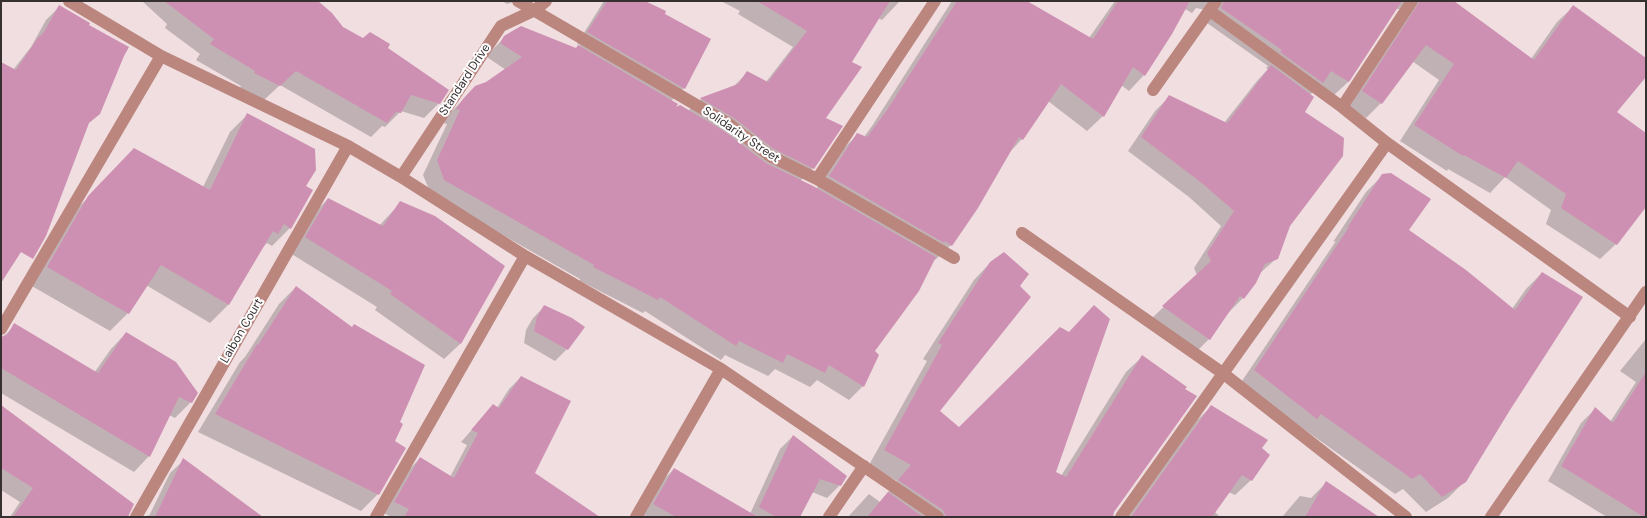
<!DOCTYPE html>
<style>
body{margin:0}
#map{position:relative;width:1647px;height:518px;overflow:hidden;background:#f0dee1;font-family:"DM Sans",sans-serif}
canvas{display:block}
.frame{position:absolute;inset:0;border:2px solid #373031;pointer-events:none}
</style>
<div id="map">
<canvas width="1647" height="518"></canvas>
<div class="frame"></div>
</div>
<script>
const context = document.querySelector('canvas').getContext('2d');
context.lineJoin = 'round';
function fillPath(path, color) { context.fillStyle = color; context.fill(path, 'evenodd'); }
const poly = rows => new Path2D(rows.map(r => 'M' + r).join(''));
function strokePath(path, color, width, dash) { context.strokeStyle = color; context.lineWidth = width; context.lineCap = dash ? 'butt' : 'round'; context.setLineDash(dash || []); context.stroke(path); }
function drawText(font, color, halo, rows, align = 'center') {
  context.font = font + ' "DM Sans",sans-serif'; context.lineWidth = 4; context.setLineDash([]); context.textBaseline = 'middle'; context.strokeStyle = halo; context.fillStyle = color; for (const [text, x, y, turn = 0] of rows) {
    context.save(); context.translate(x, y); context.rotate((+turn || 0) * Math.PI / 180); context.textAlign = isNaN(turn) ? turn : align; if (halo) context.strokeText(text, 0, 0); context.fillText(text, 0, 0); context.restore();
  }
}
const shadow = poly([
 [142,1,316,1,342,28,363,40,386,48,439,103,424,118,401,111,385,127,382,126,371,137,280,85,264,100,240,88,241,86,196,60,200,54,165,28,167,24],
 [502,1,517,1,507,4],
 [604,1,642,1,663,14,684,88,671,101,673,109,688,111,701,99,733,87,747,73,766,82,793,47,738,14,740,11,721,1,900,1,882,20,878,18,851,63,824,119,813,168,800,181,816,189,842,150,858,134,864,137,872,126,952,1,1024,1,1089,38,1115,1,1452,1,1531,59,1557,22,1573,7,1615,113,1616,244,1600,259,1546,224,1551,210,1505,177,1490,193,1448,169,1447,171,1400,141,1439,80,1412,61,1381,103,1366,118,1348,107,1400,9,1396,9,1348,82,1332,97,1318,87,1310,95,1303,112,1289,226,1277,258,1259,274,1243,298,1229,312,1209,339,1195,353,1149,321,1197,275,1194,268,1221,226,1189,197,1128,151,1155,111,1169,97,1224,123,1257,81,1268,69,1266,68,1268,66,1207,23,1206,10,1196,8,1192,13,1185,9,1144,75,1129,91,1121,85,1103,116,1087,131,1048,101,1022,139,1009,153,951,245,935,260,934,259,873,352,863,386,849,400,817,380,810,387,775,369,768,376,725,355,721,360,645,311,643,313,580,281,580,279,431,194,423,175,447,124,443,123,449,114,476,87,487,83,506,70,487,57,491,51,505,37,576,49,580,45,577,44],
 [59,7,87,124,13,70,31,47,46,20],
 [248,114,305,187,290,228,272,246,267,243,259,251,228,305,210,323,146,285,128,313,110,331,30,285,70,216,117,168,203,187,230,132],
 [1383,175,1407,230,1512,309,1526,289,1542,273,1509,409,1465,481,1448,498,1426,512,1403,489,1395,494,1305,430,1238,387,1336,241,1333,242,1366,192],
 [328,199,379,226,401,202,503,266,460,344,444,359,375,310,377,307,290,253,312,215],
 [990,263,938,411,959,429,1061,476,1126,372,1142,357,1112,517,848,517,869,494,880,502,897,481,869,465,927,361,923,359,974,280],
 [296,287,398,423,378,494,361,511,198,432,240,362,245,357,279,304],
 [544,307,583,327,567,349,555,361,524,343,526,330,533,318],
 [15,325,94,373,111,349,126,333,196,393,191,402,175,418,169,415,149,456,134,472,1,393,1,339],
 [1646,339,1646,517,1607,517,1548,481,1581,423,1595,409,1610,422,1636,382,1620,371],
 [521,377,533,473,571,517,391,517,384,513,409,470,420,458,450,477,467,445,461,442,493,406,497,408,509,389],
 [1,406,127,517,10,517,20,502,1,490],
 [1211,407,1260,448,1251,480,1235,495,1228,492,1214,511,1220,517,1128,517,1195,422],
 [793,436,840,485,827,498,812,492,799,517,642,517,661,482,674,469,750,514,780,449],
 [184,460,261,517,146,517,148,515,149,516,170,473],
 [1327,482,1365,517,1282,517,1300,496,1311,498]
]);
const building = poly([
 [164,1,318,1,332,13,343,27,363,38,370,32,390,44,388,48,449,90,440,104,411,95,401,113,396,112,387,123,296,71,280,86,254,73,255,71,210,44,214,39],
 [607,1,645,1,666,11,665,14,711,39,685,89,587,32],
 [757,1,890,1,852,62,862,67,826,118,843,126,814,169,774,149,734,118,700,98,738,84,747,71,768,82,807,31],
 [957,1,1027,1,1093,39,1118,1,1190,1,1172,34,1145,76,1133,67,1104,117,1061,84,1023,140,1019,137,978,208,952,246,945,241,944,243,829,176,857,133,867,137,887,110],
 [1224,1,1402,1,1349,82,1331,71,1323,83,1280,52,1282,50,1221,8],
 [1420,1,1454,1,1534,60,1573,5,1646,58,1646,77,1617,112,1646,133,1646,207,1617,245,1561,208,1566,194,1518,161,1506,178,1464,155,1463,156,1414,125,1454,64,1426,45,1382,104,1362,91],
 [59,5,90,23,89,25,129,47,124,56,100,114,89,123,46,236,33,259,21,252,1,283,1,62,16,70,37,39,44,32],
 [521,26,576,48,578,45,678,104,676,107,680,105,724,131,766,163,813,186,936,257,919,291,875,351,879,355,864,387,829,365,825,373,787,354,783,363,739,341,736,346,660,297,658,300,593,267,594,265,444,180,437,160,460,110,456,109,463,99,475,86,486,82,522,57,500,43,504,36],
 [1271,65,1314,97,1305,112,1344,138,1343,156,1290,226,1278,259,1265,264,1256,283,1244,299,1240,296,1210,340,1162,306,1211,261,1207,253,1234,211,1203,184,1141,137,1169,95,1227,123],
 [247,113,315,149,316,170,306,186,313,190,291,229,284,224,278,234,273,231,229,305,161,265,129,314,47,267,88,196,134,148,210,190],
 [1391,173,1431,199,1409,230,1466,270,1515,310,1542,272,1583,297,1510,410,1466,482,1442,497,1420,474,1412,479,1321,414,1317,419,1254,370,1349,227,1347,228,1382,174],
 [328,198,383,226,400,201,435,216,505,266,461,344,390,294,392,291,305,237],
 [1004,252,1029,274,1020,286,1031,297,940,411,959,427,1060,327,1069,332,1094,305,1110,319,1056,472,1066,477,1142,355,1187,387,1185,389,1197,396,1114,512,1113,517,946,517,943,510,898,480,911,465,884,450,942,345,938,343,990,262],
 [296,286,352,327,354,324,425,365,400,422,403,424,395,441,406,448,379,495,215,414,257,344,258,345],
 [544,305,572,318,585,327,568,350,534,331,537,317],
 [14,323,98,373,126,332,176,362,198,393,192,403,179,397,150,457,1,368,1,337,8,334],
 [1646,372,1646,517,1644,517,1561,466,1595,407,1613,423],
 [521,376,571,401,535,473,600,517,404,517,409,509,394,502,420,457,454,478,478,433,471,430,493,404,499,408],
 [1,405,134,504,128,517,13,517,33,488,1,468],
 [1211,405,1268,440,1262,448,1270,455,1252,481,1242,475,1212,517,1131,517],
 [793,435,847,476,841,486,820,479,800,517,776,517,759,507],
 [183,458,263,517,155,517],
 [674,468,758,517,676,517,653,504],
 [1326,481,1379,517,1305,517],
 [888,492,923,517,867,517]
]);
const minor = poly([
 [69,1,161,56,348,146,401,177,525,256,721,369,938,517],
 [518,1,729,124,770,156,817,179,935,1],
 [1210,11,1342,107,1387,143,1630,317],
 [1153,90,1216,1],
 [1342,107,1412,1],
 [401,177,501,26,535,10,546,1],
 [817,179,954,258],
 [1022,233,1224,374,1406,517],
 [1,329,161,56],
 [136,517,348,146],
 [376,517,525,256],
 [636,517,721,369],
 [829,517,864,466],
 [1121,517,1387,143],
 [1491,517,1646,292]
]);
const streetNames = [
 ["Standard Drive",465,80,-57],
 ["Solidarity Street",741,135,34],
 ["Laibon Court",242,331,-60]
];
fillPath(shadow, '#0003');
fillPath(building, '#ce90b2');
strokePath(minor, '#ba867e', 12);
drawText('12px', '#373031', '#fff', streetNames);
</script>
